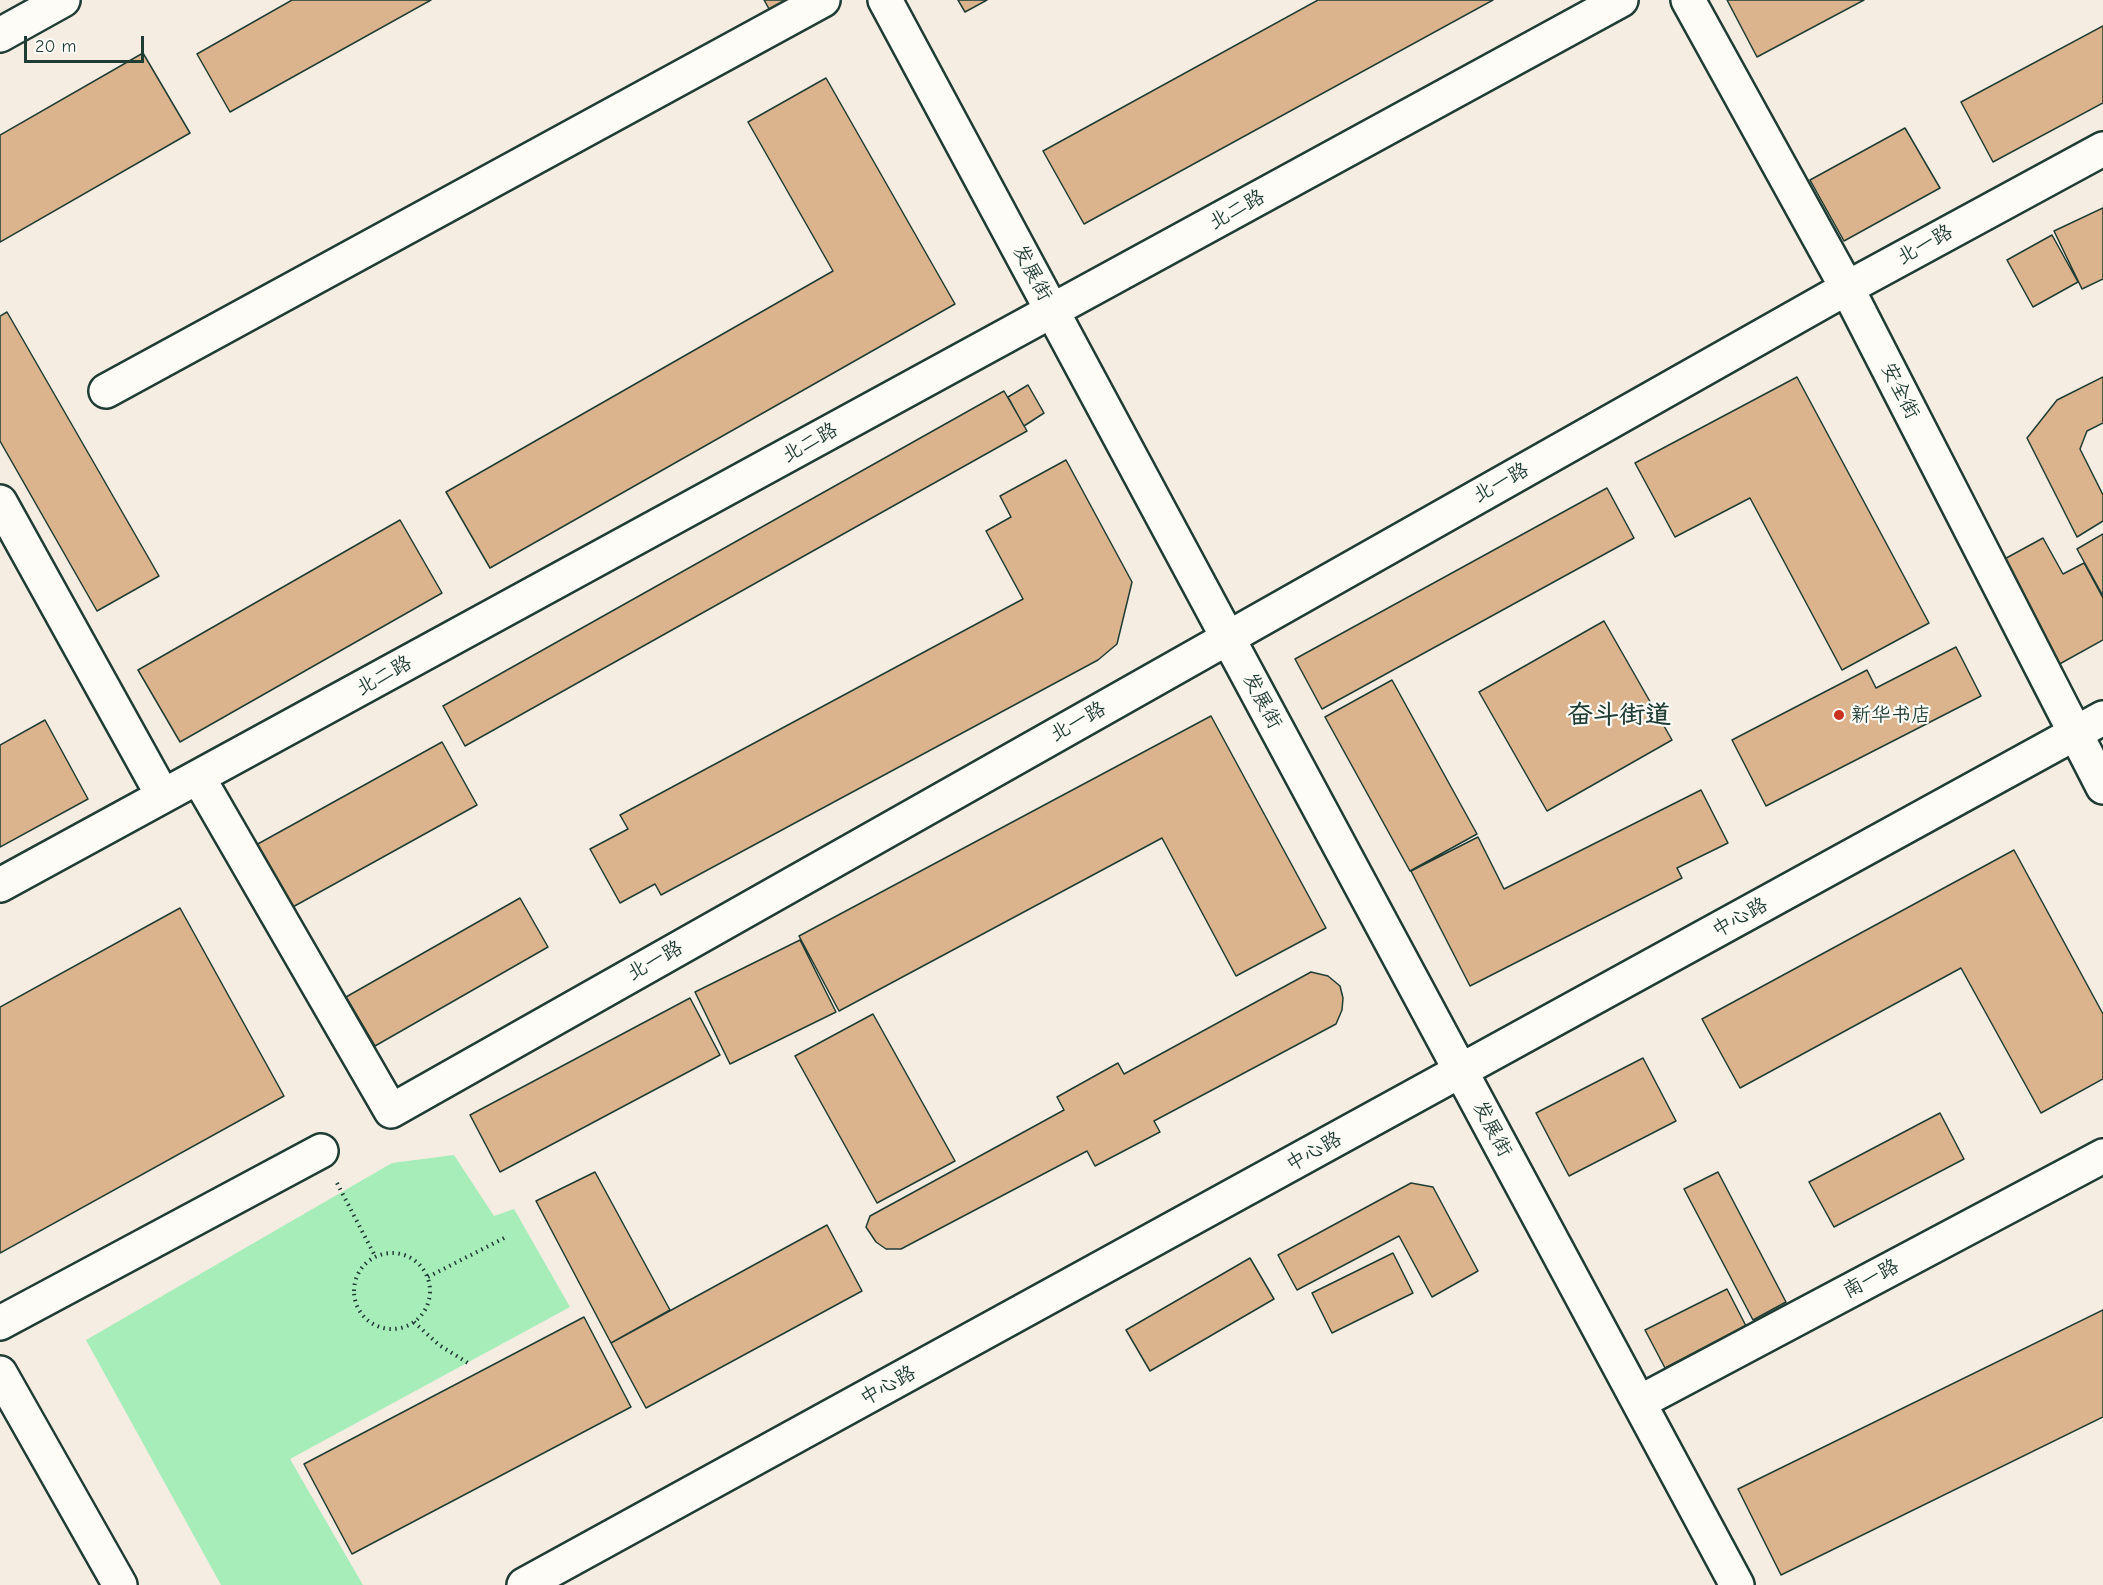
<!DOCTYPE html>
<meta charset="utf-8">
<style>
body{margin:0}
#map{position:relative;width:2103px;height:1585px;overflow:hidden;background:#f6ede2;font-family:"Comic Neue",sans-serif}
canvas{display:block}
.scale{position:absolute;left:24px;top:36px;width:120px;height:27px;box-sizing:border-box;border:3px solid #1f3d34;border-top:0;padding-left:8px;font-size:18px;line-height:21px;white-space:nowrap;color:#1f3d34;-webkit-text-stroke:4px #fdfcf7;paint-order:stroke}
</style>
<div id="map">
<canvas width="2103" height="1585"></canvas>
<div class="scale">20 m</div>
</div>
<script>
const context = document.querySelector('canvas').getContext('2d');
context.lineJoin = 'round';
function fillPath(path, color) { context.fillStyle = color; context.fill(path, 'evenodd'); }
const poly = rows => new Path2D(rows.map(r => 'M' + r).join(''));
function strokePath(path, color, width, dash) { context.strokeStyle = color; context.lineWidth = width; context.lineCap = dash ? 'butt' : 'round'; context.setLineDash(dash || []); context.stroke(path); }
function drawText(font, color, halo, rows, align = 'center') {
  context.font = font + ' "Comic Neue","LXGW WenKai TC",sans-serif'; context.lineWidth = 4.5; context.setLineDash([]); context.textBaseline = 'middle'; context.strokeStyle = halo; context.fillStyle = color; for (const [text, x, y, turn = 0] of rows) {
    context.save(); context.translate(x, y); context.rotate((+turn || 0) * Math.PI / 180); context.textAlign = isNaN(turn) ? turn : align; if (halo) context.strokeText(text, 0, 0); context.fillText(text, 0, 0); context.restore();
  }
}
const green = poly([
 [454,1155,494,1216,514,1209,570,1307,290,1459,363,1585,221,1585,86,1340,392,1163]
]);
const building = poly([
 [292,0,431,0,230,112,197,54,292,0],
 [764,0,799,0,773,16,764,0],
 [958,0,987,0,965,12,958,0],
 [1318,0,1493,0,1084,224,1043,151,1318,0],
 [1727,0,1864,0,1757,57,1727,0],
 [2103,26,2103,103,1993,162,1961,102,2103,26],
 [143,53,190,133,0,242,0,135,143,53],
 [826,78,955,304,490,568,446,492,833,271,748,122,826,78],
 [1905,128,1940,188,1844,241,1810,180,1905,128],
 [2103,208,2103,279,2082,289,2054,231,2103,208],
 [2052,235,2078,282,2033,307,2007,260,2052,235],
 [7,312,159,576,97,611,0,441,0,316,7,312],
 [1797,377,1929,623,1842,670,1750,498,1675,537,1635,463,1797,377],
 [2103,377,2103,423,2087,431,2080,449,2103,495,2103,521,2077,537,2027,438,2057,400,2103,377],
 [1028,385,1044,413,1024,426,1008,397,1028,385],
 [1004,391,1027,431,465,746,443,706,1004,391],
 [1066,460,1132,582,1117,644,1098,660,661,895,655,884,620,903,590,849,628,829,620,815,1023,599,986,531,1011,517,1000,496,1066,460],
 [1607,488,1634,538,1322,709,1295,659,1607,488],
 [400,520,442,593,180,742,138,670,400,520],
 [2103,534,2103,596,2077,549,2103,534],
 [2043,538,2063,574,2084,563,2103,598,2103,640,2056,666,1999,562,2043,538],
 [1604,621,1672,740,1547,811,1479,692,1604,621],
 [1956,647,1981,696,1766,806,1732,740,1867,670,1876,688,1956,647],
 [1392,680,1477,834,1410,871,1325,717,1392,680],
 [1211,716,1326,928,1236,976,1162,838,839,1011,799,936,1211,716],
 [45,720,88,799,0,847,0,745,45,720],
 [442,742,477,805,291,908,256,845,442,742],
 [1701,790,1728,843,1677,868,1682,878,1470,986,1411,871,1478,837,1504,889,1701,790],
 [2014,850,2103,1014,2103,1079,2041,1113,1961,968,1740,1088,1702,1019,2014,850],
 [520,898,548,947,375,1046,346,997,520,898],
 [180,908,284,1096,0,1253,0,1007,180,908],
 [800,940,836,1012,730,1064,695,992,800,940],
 [1311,972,1328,976,1340,986,1343,998,1342,1010,1336,1024,1154,1121,1160,1132,1095,1166,1087,1151,901,1249,886,1249,876,1242,866,1227,870,1216,1064,1110,1057,1097,1118,1063,1124,1074,1311,972],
 [690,998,720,1055,500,1172,470,1115,690,998],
 [873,1014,955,1161,877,1203,795,1056,873,1014],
 [1643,1058,1676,1121,1569,1176,1536,1113,1643,1058],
 [1940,1113,1964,1159,1834,1227,1809,1182,1940,1113],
 [595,1172,670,1310,611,1343,536,1201,595,1172],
 [1718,1172,1786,1302,1753,1320,1684,1189,1718,1172],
 [1411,1183,1433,1187,1478,1271,1432,1297,1399,1236,1297,1290,1278,1255,1411,1183],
 [827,1225,862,1291,646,1408,611,1343,827,1225],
 [1393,1253,1413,1293,1332,1333,1312,1293,1393,1253],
 [1250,1258,1274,1299,1150,1371,1126,1330,1250,1258],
 [1727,1289,1746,1326,1665,1368,1645,1330,1727,1289],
 [2103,1310,2103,1417,1781,1575,1738,1489,2103,1310],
 [584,1317,631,1407,352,1554,304,1464,584,1317]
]);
const path = poly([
 [337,1183,375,1256],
 '354 1291a38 38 0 1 1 76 0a38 38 0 1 1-76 0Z',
 [428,1277,506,1237],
 [414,1322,439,1345,468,1363]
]);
const minor = poly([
 [885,0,1737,1585],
 [1688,0,1847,288,2103,787],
 [0,35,63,0],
 [106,391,823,0],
 [0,502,163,796],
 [198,777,391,1111,1847,288,2103,149],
 [0,885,1621,0],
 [0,1323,321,1151],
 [0,1373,120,1585],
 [1640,1402,2103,1156],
 [524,1585,2103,718]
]);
const markers = [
 [1839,715,6,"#c8321e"]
];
const streetNames = [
 ["北二路",1237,210,-29],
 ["北一路",1925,245,-29],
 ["发展街",1032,273,62],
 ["安全街",1900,391,63],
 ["北二路",810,443,-29],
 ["北一路",1501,483,-29],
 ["北二路",384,676,-29],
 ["发展街",1262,701,62],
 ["北一路",1078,722,-29],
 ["中心路",1740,918,-29],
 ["北一路",655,961,-29],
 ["发展街",1492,1129,62],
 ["中心路",1314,1152,-29],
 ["南一路",1871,1279,-28],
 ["中心路",888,1386,-29]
];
const poiNames = [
 ["新华书店",1851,715]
];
const districtNames = [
 ["奋斗街道",1619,716]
];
fillPath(green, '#a7edba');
fillPath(building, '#dbb38c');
strokePath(building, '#1f3d34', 1.5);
strokePath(minor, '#1f3d34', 38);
strokePath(path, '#1f3d34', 4, [1.5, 4.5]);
strokePath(minor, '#fdfcf7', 33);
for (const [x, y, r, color] of markers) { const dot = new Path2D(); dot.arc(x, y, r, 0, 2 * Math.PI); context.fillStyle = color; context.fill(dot); strokePath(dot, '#fdfcf7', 2); }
drawText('20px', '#1f3d34', '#fdfcf7', streetNames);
drawText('20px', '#1f3d34', '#fdfcf7', poiNames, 'left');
drawText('bold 26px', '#1f3d34', '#fdfcf7', districtNames);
</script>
